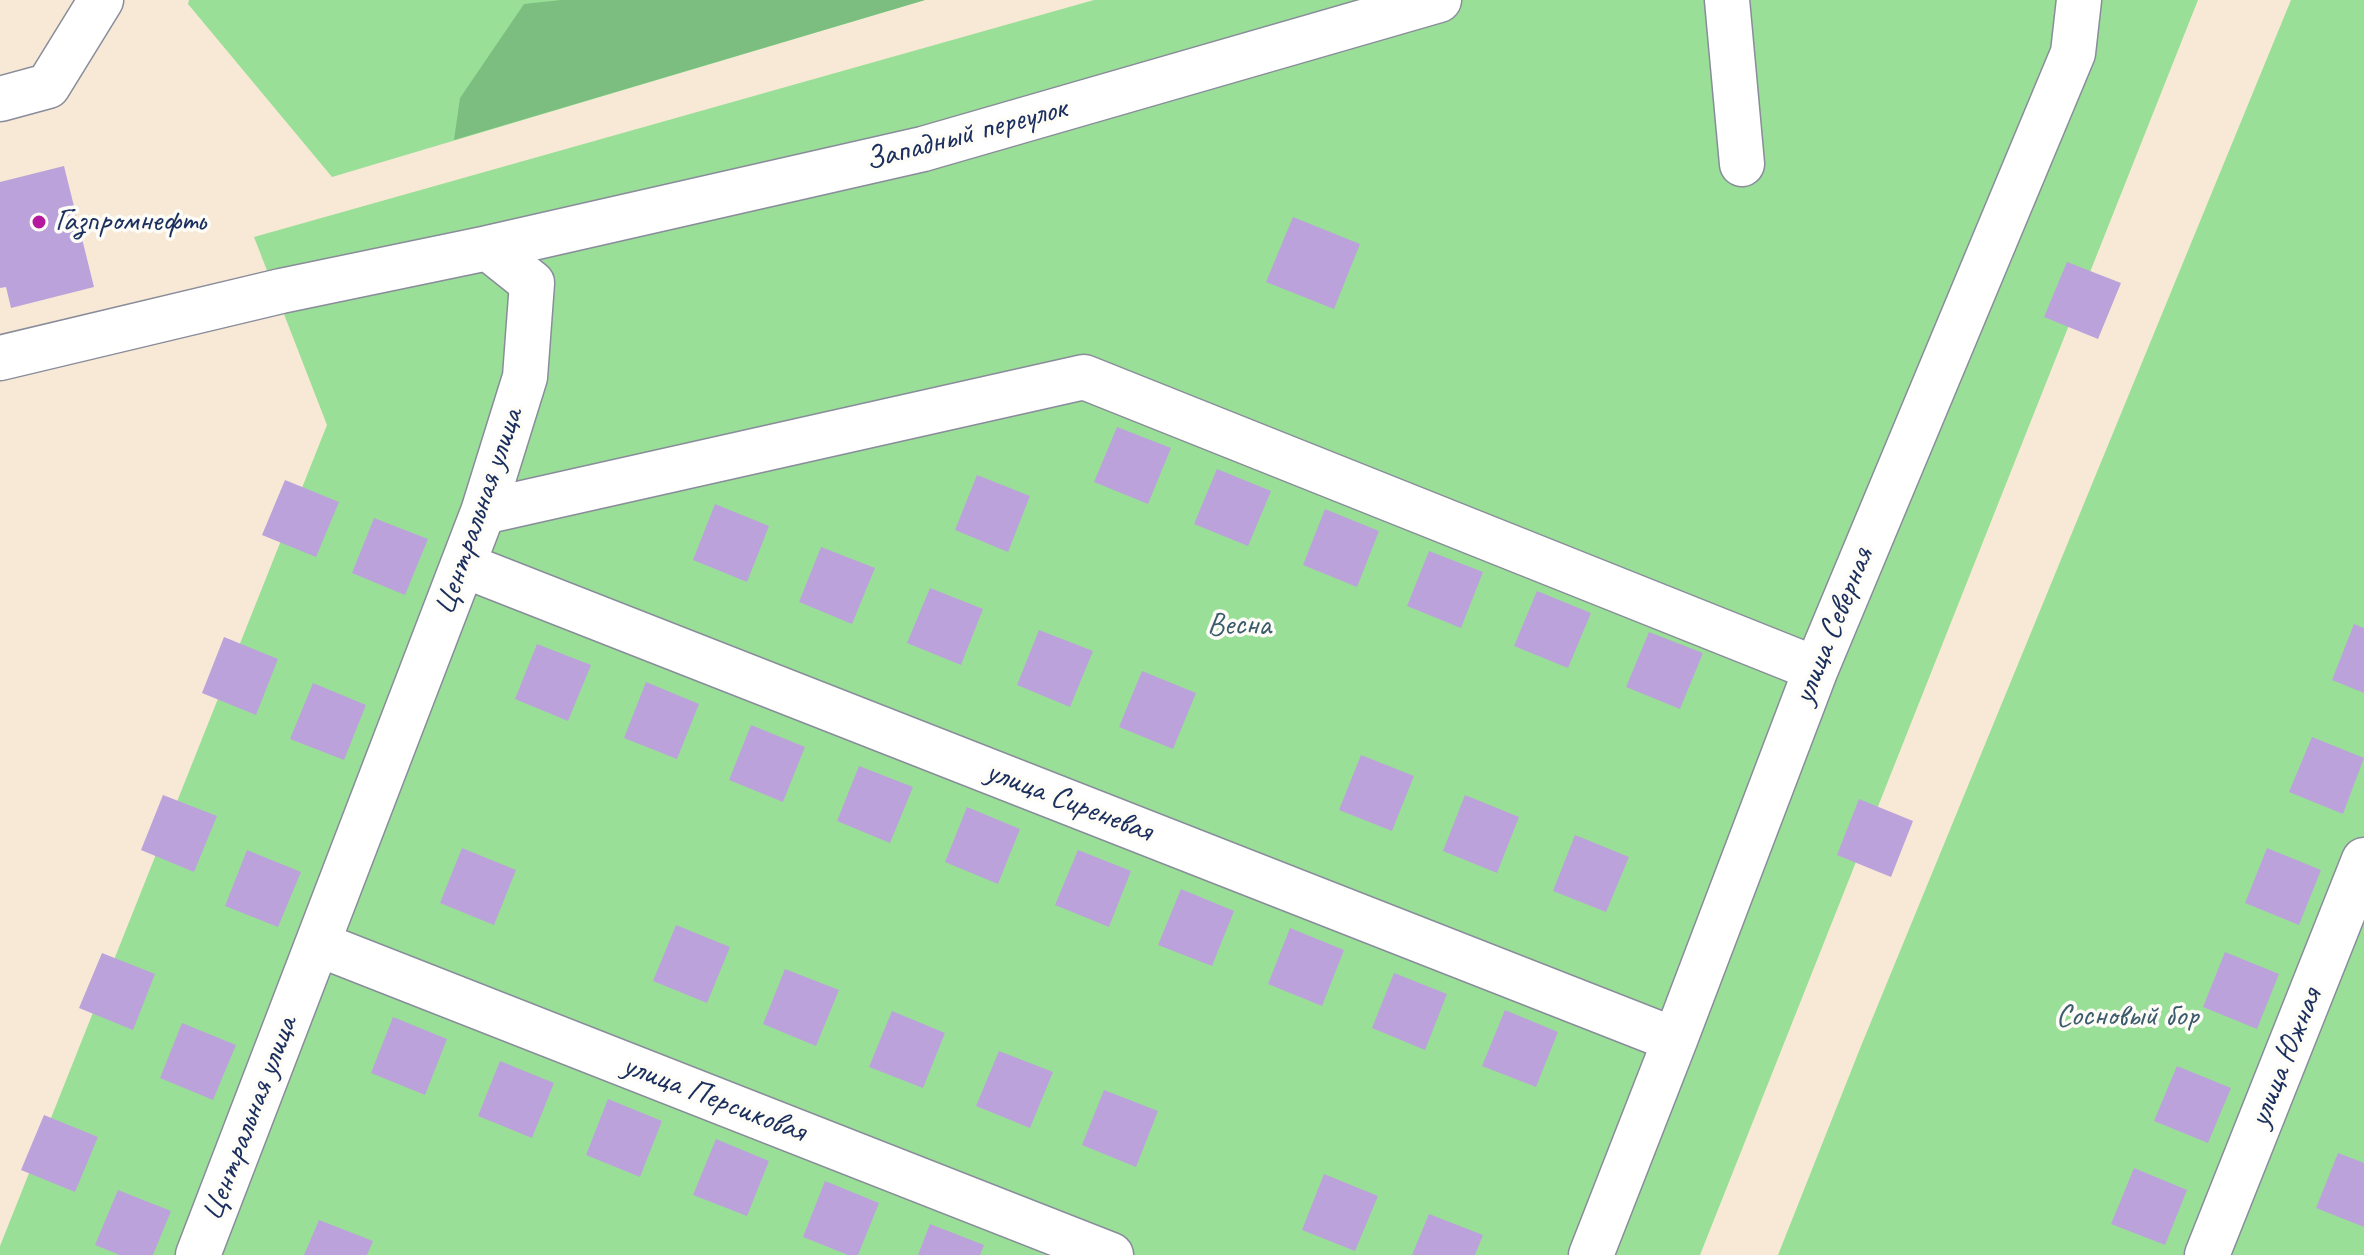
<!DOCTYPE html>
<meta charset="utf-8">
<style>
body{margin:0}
canvas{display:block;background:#f7e9d5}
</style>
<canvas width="2364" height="1255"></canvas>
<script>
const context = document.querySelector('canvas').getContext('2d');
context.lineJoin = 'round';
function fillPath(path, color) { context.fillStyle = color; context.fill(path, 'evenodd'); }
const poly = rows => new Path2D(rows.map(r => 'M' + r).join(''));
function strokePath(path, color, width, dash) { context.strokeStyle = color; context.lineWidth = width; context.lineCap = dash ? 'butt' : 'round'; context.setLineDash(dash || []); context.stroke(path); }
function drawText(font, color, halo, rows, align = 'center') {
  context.font = font + ' Caveat,sans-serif'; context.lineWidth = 7; context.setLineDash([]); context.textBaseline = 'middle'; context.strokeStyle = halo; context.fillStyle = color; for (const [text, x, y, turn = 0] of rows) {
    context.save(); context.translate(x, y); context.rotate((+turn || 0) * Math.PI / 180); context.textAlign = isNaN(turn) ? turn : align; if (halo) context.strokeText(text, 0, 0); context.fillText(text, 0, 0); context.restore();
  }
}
const green = poly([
 [189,0,925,0,332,177,188,4],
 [1094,0,2198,0,1700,1255,0,1255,0,1246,327,425,254,237],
 [2291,0,2364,0,2364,1255,1778,1255,1861,1046]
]);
const forest = poly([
 [561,0,925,0,454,140,460,98,524,4]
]);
const building = poly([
 [64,166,94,287,11,308,6,287,0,288,0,182],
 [1293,217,1360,244,1334,309,1266,282],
 [2067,262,2121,283,2098,339,2044,317],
 [1117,427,1171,448,1148,504,1094,482],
 [1217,469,1271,491,1248,546,1194,524],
 [977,475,1030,496,1008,552,955,530],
 [285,480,339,502,316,557,262,535],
 [715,504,769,526,747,582,693,560],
 [1325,509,1379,531,1357,587,1303,565],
 [374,518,428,539,405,595,352,573],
 [821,547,875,568,852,624,799,602],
 [1429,551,1483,572,1461,628,1407,606],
 [930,588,983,609,961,665,907,643],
 [1537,591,1591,613,1568,668,1514,646],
 [2354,624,2364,628,2364,693,2332,680],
 [1039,630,1093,651,1070,707,1017,685],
 [1649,632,1703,653,1680,709,1626,687],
 [224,637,278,659,256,715,202,693],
 [537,644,591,665,568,721,515,699],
 [1142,671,1196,693,1173,749,1119,727],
 [646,682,699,704,677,759,624,738],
 [313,683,366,705,344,760,290,739],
 [751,725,805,747,783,802,729,780],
 [2312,737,2364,758,2343,814,2289,792],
 [1361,755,1414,776,1392,831,1339,810],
 [859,766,913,787,890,843,837,821],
 [163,795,217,816,194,872,141,850],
 [1465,795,1519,817,1497,873,1443,851],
 [1859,799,1913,821,1891,877,1837,855],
 [967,807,1020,829,998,884,945,862],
 [1575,835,1629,857,1606,912,1553,891],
 [462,848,516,870,494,925,440,903],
 [2267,848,2321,870,2299,925,2245,903],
 [247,850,301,872,278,927,225,906],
 [1078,850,1131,871,1109,927,1055,905],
 [1181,889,1234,911,1212,966,1158,945],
 [676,925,730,947,707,1003,653,981],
 [1290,928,1344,950,1322,1006,1268,984],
 [2225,952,2279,974,2257,1029,2203,1007],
 [102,953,155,974,133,1030,79,1008],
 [785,969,839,990,816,1046,763,1024],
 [1394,973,1447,994,1425,1050,1372,1028],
 [1505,1010,1558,1032,1536,1087,1482,1066],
 [892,1011,945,1033,923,1088,869,1067],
 [393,1017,447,1039,425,1095,371,1073],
 [182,1023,236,1045,213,1100,160,1078],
 [999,1051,1053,1072,1030,1128,976,1106],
 [500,1061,554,1083,532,1138,478,1116],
 [2177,1066,2231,1088,2208,1143,2154,1121],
 [1104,1090,1158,1111,1136,1167,1082,1145],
 [608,1099,662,1121,640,1177,586,1155],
 [44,1115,98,1137,75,1192,21,1170],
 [716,1139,769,1161,747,1216,693,1195],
 [2338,1153,2364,1163,2364,1227,2316,1208],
 [2134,1168,2187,1190,2165,1245,2111,1224],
 [1324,1174,1378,1196,1355,1251,1302,1230],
 [825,1181,879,1203,858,1255,848,1255,803,1237],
 [118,1190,171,1211,153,1255,120,1255,95,1245],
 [1429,1214,1483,1235,1475,1255,1412,1255],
 [319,1220,373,1241,367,1255,304,1255],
 [930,1224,984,1245,980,1255,918,1255]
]);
const minor = poly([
 [1727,0,1742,164],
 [0,99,48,86,101,0],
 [488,248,923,149,1439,0],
 [0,358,281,291,488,248,532,283,525,377,483,512,198,1255],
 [483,512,1084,377,1816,669],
 [463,565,1675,1040],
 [318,944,1111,1255],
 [1591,1255,1675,1040,1816,669,2073,53,2079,0],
 [2207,1255,2364,860]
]);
const markers = [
 [39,222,8,"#b5179e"]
];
const streetNames = [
 ["Западный переулок",966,135,-15],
 ["Центральная улица",479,512,-71],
 ["улица Северная",1834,626,-68],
 ["улица Сиреневая",1069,802,21],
 ["улица Южная",2286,1058,-68],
 ["улица Персиковая",714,1099,21],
 ["Центральная улица",250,1119,-69]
];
const poiNames = [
 ["Газпромнефть",55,222]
];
const parkNames = [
 ["Весна",1239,626],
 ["Сосновый бор",2127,1017]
];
fillPath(green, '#9adf97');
fillPath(forest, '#7bbe80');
fillPath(building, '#bca2db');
strokePath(minor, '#898c9a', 47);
strokePath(minor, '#fff', 44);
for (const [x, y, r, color] of markers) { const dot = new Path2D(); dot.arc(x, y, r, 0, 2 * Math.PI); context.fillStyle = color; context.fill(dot); strokePath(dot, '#fdfcf7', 3); }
drawText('32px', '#1b2f5e', '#fdfcf7', streetNames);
drawText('32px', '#1b2f5e', '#fdfcf7', poiNames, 'left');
drawText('32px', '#3b5b6c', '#fdfcf7', parkNames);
</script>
